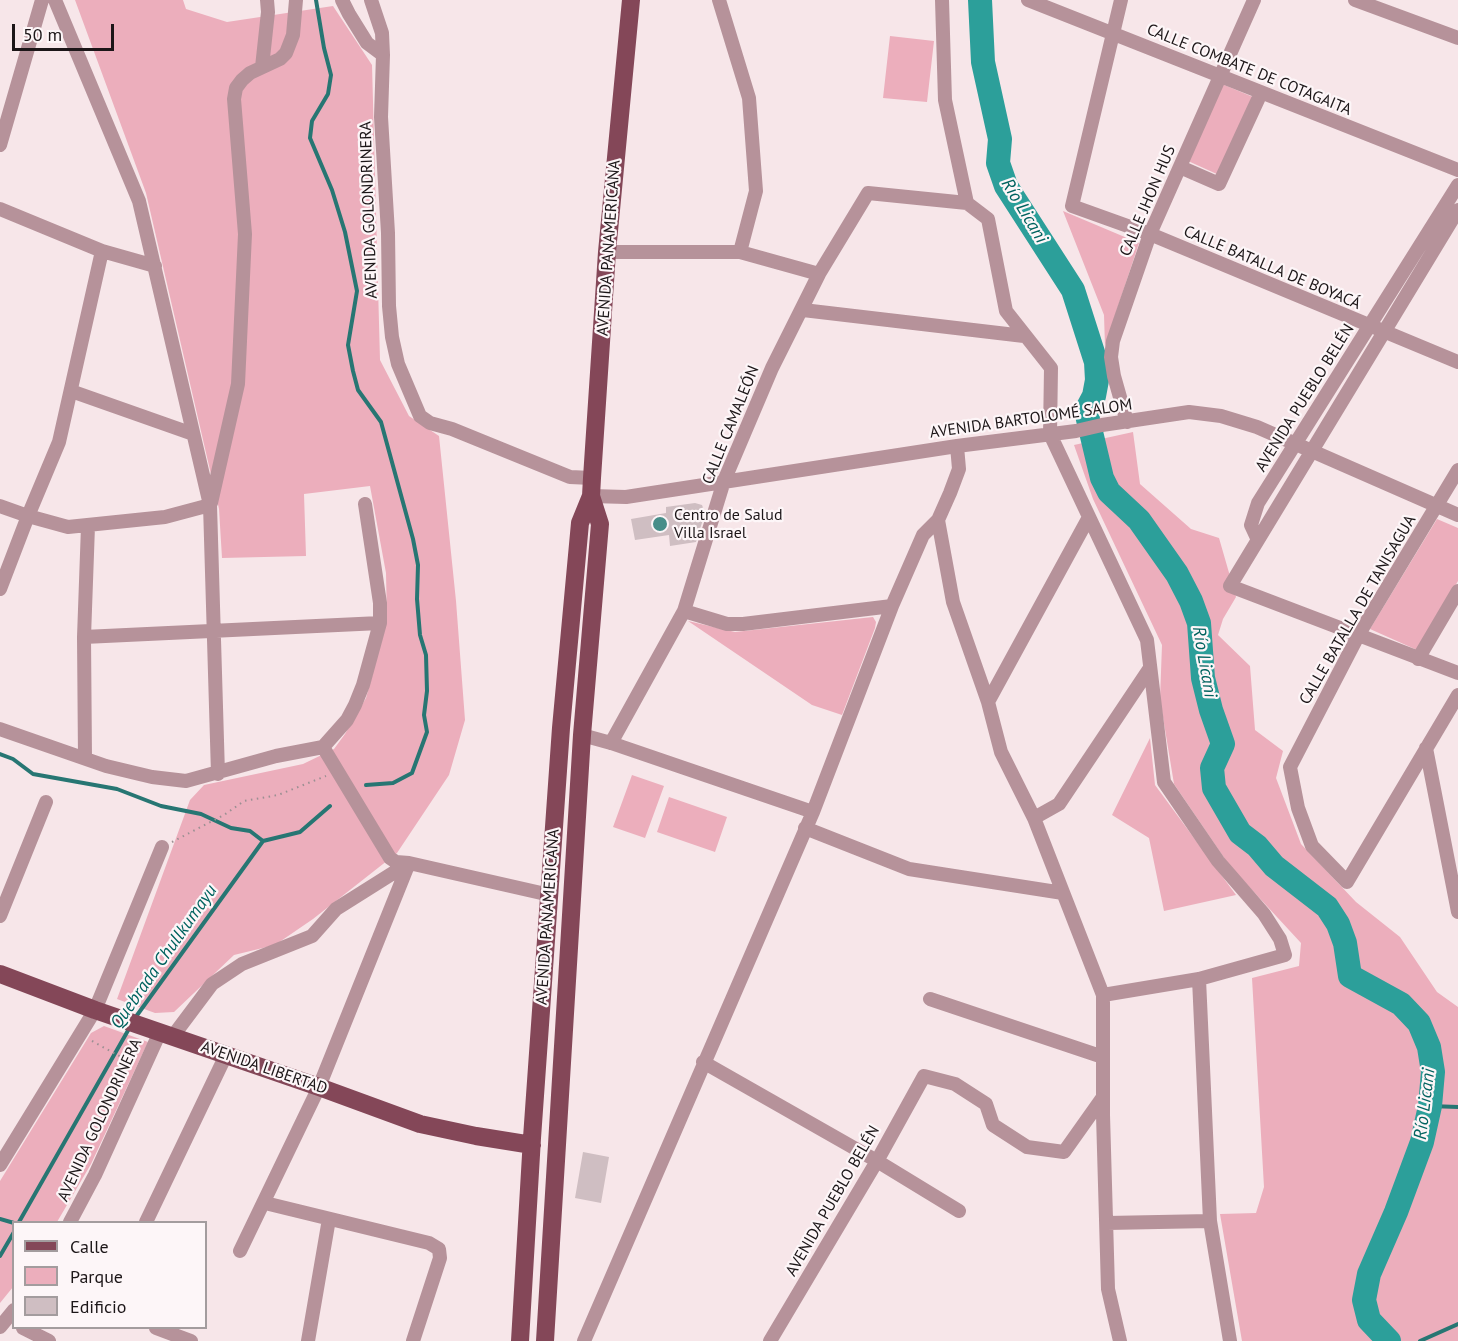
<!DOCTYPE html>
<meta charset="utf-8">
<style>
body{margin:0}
#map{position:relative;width:1458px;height:1341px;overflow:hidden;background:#f7e6e9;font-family:"PT Sans",sans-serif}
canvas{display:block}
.legend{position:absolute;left:12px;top:1221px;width:195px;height:108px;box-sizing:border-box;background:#fdf6f8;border:2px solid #a39c9e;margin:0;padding:8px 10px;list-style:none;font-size:18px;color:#1c1618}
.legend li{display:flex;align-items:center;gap:12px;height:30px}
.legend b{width:30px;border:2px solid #a39c9e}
.scale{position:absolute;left:12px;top:24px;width:102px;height:27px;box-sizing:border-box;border:3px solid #1c1618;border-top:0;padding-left:8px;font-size:18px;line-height:21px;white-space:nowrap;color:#1c1618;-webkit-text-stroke:4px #fdf6f8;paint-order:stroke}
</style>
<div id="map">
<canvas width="1458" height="1341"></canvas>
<ul class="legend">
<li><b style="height:8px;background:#844758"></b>Calle</li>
<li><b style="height:16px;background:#ecaebc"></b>Parque</li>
<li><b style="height:16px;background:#cfbec2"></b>Edificio</li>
</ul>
<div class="scale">50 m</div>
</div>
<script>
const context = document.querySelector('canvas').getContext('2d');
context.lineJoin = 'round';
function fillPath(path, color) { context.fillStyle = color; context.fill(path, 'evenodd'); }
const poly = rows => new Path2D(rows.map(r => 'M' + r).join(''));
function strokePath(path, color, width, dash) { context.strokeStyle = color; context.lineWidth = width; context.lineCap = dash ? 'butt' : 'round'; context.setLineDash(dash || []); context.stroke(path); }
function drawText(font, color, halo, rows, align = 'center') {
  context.font = font + ' "PT Sans",sans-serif'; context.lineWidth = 4.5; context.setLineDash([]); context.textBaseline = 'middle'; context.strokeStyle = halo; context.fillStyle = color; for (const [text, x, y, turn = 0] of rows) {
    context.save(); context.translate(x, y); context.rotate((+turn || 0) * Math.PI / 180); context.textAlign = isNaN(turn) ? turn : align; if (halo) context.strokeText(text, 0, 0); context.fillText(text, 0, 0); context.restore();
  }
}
const green = poly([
 [75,0,183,0,186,9,227,22,333,6,372,65,380,360,409,416,439,436,456,601,465,720,449,775,397,853,313,919,275,945,234,955,174,1012,155,1013,117,999,190,800,204,785,303,764,334,749,345,734,366,698,387,621,386,573,370,486,304,494,306,556,222,558,219,509,146,193],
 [890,36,934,41,927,102,883,98],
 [1222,84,1253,97,1219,175,1188,161],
 [1063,211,1139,243,1105,346,1104,315],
 [1133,432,1140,484,1191,529,1219,538,1236,597,1223,619,1218,635,1250,666,1255,730,1283,751,1276,778,1301,844,1356,902,1400,937,1437,992,1458,1007,1458,1341,1389,1341,1386,1339,1386,1341,1242,1341,1220,1214,1256,1213,1264,1187,1252,978,1299,966,1301,943,1229,865,1174,784,1160,699,1162,645,1093,499,1074,445],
 [1437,519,1458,528,1458,581,1417,650,1370,629],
 [873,617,876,622,875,628,842,715,812,705,688,621,735,632],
 [1150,738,1155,785,1236,895,1164,911,1149,838,1112,815],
 [632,775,664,786,645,838,613,827],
 [669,797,727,817,715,852,657,832],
 [104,1026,148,1042,91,1164,57,1222,14,1222,13,1287,0,1303,0,1181,91,1033]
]);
const stream = poly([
 [316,0,324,48,331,75,328,94,312,121,310,138,332,190,345,232,357,291,348,345,353,371,358,390,381,422,413,539,418,565,417,599,420,635,426,655,427,691,424,715,427,732,412,773,393,783,366,785],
 [0,754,13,759,33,774,117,789,161,806,201,814,231,828,250,831,263,841],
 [135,1018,263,841,300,832,330,806],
 [1430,1106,1458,1107],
 [0,1219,14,1223],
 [19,1222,130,1027],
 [0,1256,14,1232],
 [1420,1341,1458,1324]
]);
const river = poly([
 [980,0,983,62,1000,139,998,163,1006,186,1073,290,1096,362,1097,380,1094,396,1086,411,1102,478,1109,492,1139,520,1177,574,1191,601,1199,623,1203,678,1211,710,1223,744,1212,768,1214,788,1240,833,1257,846,1274,866,1327,907,1338,924,1345,943,1350,976,1401,1004,1419,1023,1429,1047,1433,1072,1430,1106,1422,1142,1396,1212,1369,1274,1364,1300,1369,1320,1389,1341]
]);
const building = poly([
 [695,503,702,505,705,513,696,542,670,546,669,535,635,540,631,519,666,513,666,507],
 [583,1152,609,1157,601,1203,575,1198]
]);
const path = poly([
 [172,842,224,815,244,801,278,795,326,776],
 [92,1041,132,1063]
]);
const minor = poly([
 [55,0,139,201,210,505,218,774],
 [342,0,349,14,367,43,383,55],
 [371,0,382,33,383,55,381,117,388,233,389,306,392,337,398,364,420,416,430,423,452,429,570,477,592,478],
 [719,0,749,98,756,191,740,252],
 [942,0,945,100,967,203],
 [1028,0,1458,170],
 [1121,0,1072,206,1150,234,1458,362],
 [1355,0,1458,38],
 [262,67,268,12,267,0],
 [0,145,42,0],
 [1180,167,1219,184,1261,93],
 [0,209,102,251,155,266],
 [1458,210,1230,586,1458,673],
 [607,252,740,252,819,274],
 [803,310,1024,336],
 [71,391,193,434],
 [1127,422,1114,376,1111,357,1113,341,1150,234,1254,0],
 [1458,470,1359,634,1290,767,1298,808,1312,846,1347,882,1458,695],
 [591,496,626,497,957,446,1076,431,1102,425,1189,412,1221,416,1257,427,1458,515],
 [211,503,238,384,245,234,234,99,236,88,242,80,250,73,280,59,286,53,293,35,296,0],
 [0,506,28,516,68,527,165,517,210,505],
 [938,520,953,602,988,702,1001,752,1034,818,1103,995,1103,1115,1108,1289,1120,1341],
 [1258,540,1251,525,1258,503,1458,185],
 [0,589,28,516,59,442,102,251],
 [684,611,727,624,743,624,892,606],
 [84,637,380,623],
 [1418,659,1458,591],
 [988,702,1089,517],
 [0,729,106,766,152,777,186,781,276,756,323,747,347,720,355,705,363,685,380,623,380,603,365,504],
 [582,735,611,743,813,812],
 [611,743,684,611,724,481,772,368,819,274,868,193,967,203,988,219,1006,311,1051,368,1050,434,1147,640,1164,782,1218,861,1264,914,1280,939,1285,955,1199,979,1103,995],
 [323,747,390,858,396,862,409,863,550,895],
 [1426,748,1458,912],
 [85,758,84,637,88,526],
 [1034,818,1059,804,1150,668],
 [805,828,909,869,1063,893],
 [0,916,46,802],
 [1199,979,1210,1221,1230,1341],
 [930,999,1103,1057],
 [173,1036,212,984,242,964,312,936,336,909,409,863],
 [703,1062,877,1161,959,1211],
 [0,1165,95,1010,162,847],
 [265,1203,429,1243,439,1249,440,1258,413,1341],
 [70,1222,95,1175,160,1032],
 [146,1222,226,1055],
 [1107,1223,1210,1221],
 [240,1251,319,1087,409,863],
 [0,1327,14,1310],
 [23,1328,49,1341],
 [156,1328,191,1341],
 [308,1341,329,1219],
 [584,1341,813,812,892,606,923,535,938,520,950,493,959,469,957,446],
 [770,1341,877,1161,924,1076,955,1084,986,1104,993,1125,1027,1147,1064,1152,1103,1097]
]);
const major = poly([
 [0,974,95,1010,319,1087,420,1124,476,1136,532,1145],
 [520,1341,532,1138,561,728,580,523,591,496],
 [545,1341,582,735,600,524,591,496,592,478,607,252,631,0]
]);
const markers = [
 [660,524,8,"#478e89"]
];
const streetNames = [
 ["CALLE COMBATE DE COTAGAITA",1249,70,22],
 ["CALLE JHON HUS",1148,201,-67],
 ["AVENIDA GOLONDRINERA",369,210,-92],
 ["AVENIDA PANAMERICANA",609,248,-86],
 ["CALLE BATALLA DE BOYACÁ",1272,268,23],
 ["AVENIDA PUEBLO BELÉN",1305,398,-58],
 ["AVENIDA BARTOLOMÉ SALOM",1031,419,-8],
 ["CALLE CAMALEÓN",731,425,-68],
 ["CALLE BATALLA DE TANISAGUA",1358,610,-60],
 ["AVENIDA PANAMERICANA",548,917,-86],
 ["AVENIDA LIBERTAD",264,1068,19],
 ["AVENIDA GOLONDRINERA",100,1120,-65],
 ["AVENIDA PUEBLO BELÉN",833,1201,-60]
];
const poiNames = [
 ["Centro de Salud",674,515],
 ["Villa Israel",674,533]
];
const waterNames = [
 ["Río Licani",1024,211,59],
 ["Río Licani",1204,662,80],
 ["Quebrada Chullkumayu",164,957,-55],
 ["Río Licani",1425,1104,-83]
];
fillPath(green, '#ecaebc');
strokePath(stream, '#277673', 4);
strokePath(river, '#2c9f9a', 24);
fillPath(building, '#cfbec2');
strokePath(path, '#9b8f92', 2, [1.5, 4.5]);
strokePath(minor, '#b6929a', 14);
strokePath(major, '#844758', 18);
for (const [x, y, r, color] of markers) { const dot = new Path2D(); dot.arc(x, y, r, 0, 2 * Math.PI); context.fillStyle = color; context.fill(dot); strokePath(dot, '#fdf6f8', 2); }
drawText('16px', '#1c1618', '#fdf6f8', streetNames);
drawText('16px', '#1c1618', '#fdf6f8', poiNames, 'left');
drawText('italic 18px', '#01635f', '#fdf6f8', waterNames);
</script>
